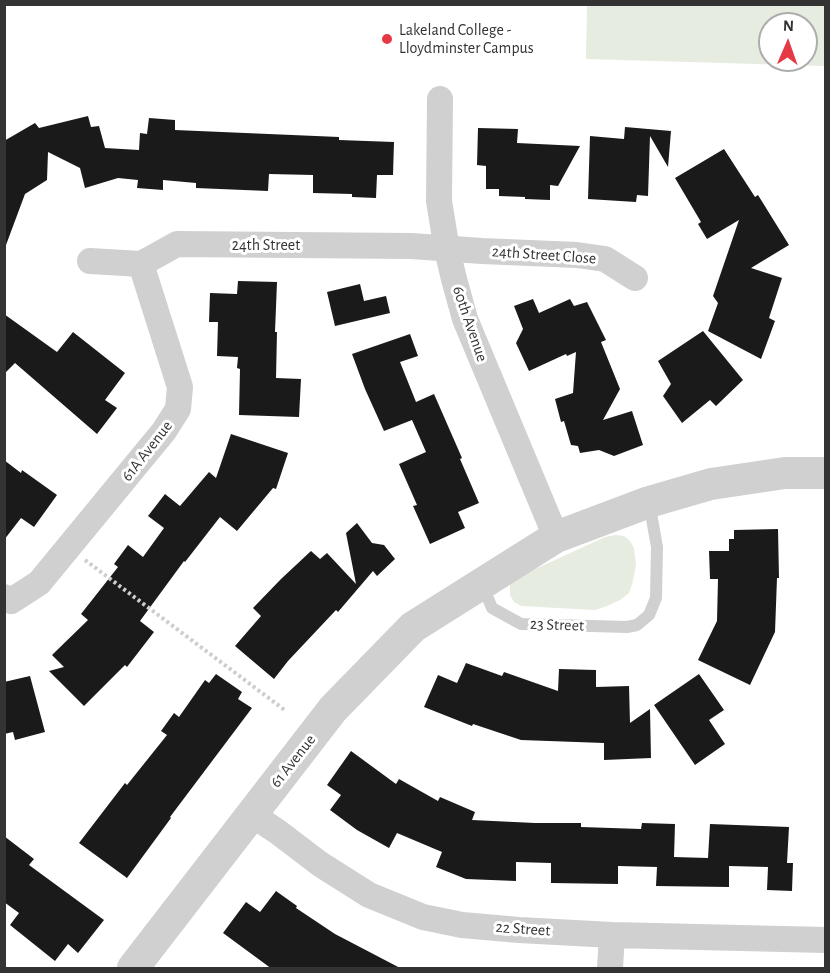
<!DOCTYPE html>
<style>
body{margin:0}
#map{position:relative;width:830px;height:973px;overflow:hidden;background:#fff;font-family:"Alegreya Sans",sans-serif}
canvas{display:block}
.frame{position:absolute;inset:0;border:6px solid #333;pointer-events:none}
.north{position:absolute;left:758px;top:12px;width:60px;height:60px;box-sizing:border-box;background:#fff;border:2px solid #adadad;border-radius:50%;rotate:2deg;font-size:16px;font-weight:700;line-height:24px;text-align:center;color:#333}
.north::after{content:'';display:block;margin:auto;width:21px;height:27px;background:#e63946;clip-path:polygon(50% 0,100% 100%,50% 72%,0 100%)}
</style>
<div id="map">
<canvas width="830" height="973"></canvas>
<div class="frame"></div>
<div class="north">N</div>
</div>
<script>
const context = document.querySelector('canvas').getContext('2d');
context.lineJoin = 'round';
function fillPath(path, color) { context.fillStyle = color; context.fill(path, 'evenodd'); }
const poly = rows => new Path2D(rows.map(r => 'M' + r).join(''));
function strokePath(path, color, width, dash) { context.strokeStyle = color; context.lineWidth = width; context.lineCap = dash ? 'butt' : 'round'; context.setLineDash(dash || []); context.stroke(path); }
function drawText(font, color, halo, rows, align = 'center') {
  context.font = font + ' "Alegreya Sans",sans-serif'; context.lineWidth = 6; context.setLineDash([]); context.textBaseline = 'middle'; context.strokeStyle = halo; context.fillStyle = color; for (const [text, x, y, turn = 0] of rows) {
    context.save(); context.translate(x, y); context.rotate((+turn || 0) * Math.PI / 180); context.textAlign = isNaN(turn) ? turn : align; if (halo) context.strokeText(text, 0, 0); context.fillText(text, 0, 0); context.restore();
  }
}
const green = poly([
 [587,5,825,5,825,66,586,59],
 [770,24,806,24,806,60,770,60],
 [616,535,624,536,630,541,634,548,636,565,633,581,629,593,620,600,607,606,595,610,521,606,514,602,510,595,510,585,518,577,605,537]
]);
const building = poly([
 [88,116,91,127,99,126,105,148,139,150,140,133,147,134,149,118,175,120,175,130,339,137,339,140,394,142,393,175,377,175,376,198,352,197,352,194,313,193,313,175,269,174,268,191,196,188,196,183,163,180,163,190,137,188,138,180,118,178,85,188,80,168,48,152,47,180,25,194,6,245,4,244,4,141,35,123,39,128],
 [625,127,671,131,668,167,650,136,648,196,637,195,636,202,588,199,590,136,624,139],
 [478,128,518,129,517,143,580,146,558,186,550,185,550,200,525,199,525,197,499,196,499,189,486,189,486,166,477,165],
 [724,149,755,197,758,195,789,245,751,268,782,278,769,318,775,321,761,359,708,331,718,303,713,296,739,220,707,239,698,224,701,222,675,178],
 [238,281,277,282,275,332,277,332,276,378,301,379,299,417,239,415,240,369,237,368,238,357,217,356,218,322,209,322,210,293,237,294],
 [360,284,364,301,386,296,390,313,335,326,327,292],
 [533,299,539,313,570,299,574,306,587,302,606,340,601,342,620,389,603,420,632,411,643,445,614,456,599,450,580,453,578,446,571,445,564,421,561,422,555,399,573,393,576,352,567,356,566,354,529,371,516,343,523,329,514,306],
 [4,314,57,352,73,332,125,373,105,400,117,408,97,434,15,363,4,374],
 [703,331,743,380,716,406,710,400,682,423,663,396,671,384,658,361],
 [410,334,418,356,400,362,416,402,434,394,462,458,460,459,479,503,458,512,465,528,430,544,413,506,417,505,399,464,426,452,412,420,384,431,365,389,352,354],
 [231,434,288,453,276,489,273,488,237,531,220,517,185,562,184,561,140,621,154,632,127,667,125,665,84,706,49,671,64,667,52,655,88,620,81,614,118,567,114,564,128,545,143,557,164,528,148,516,165,494,180,506,209,472,216,478],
 [4,460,21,473,22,470,57,495,34,527,21,518,4,540],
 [357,523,372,543,384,545,395,559,377,576,373,571,338,612,336,610,288,661,274,679,235,646,261,616,253,608,281,579,311,551,320,559,327,553,356,584,346,533],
 [778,529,779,578,777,578,775,632,750,685,698,660,717,621,718,579,710,579,709,551,729,551,729,539,734,539,734,530],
 [466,663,502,676,504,672,558,691,559,669,596,670,596,687,629,686,630,723,650,709,651,758,604,760,604,743,521,740,473,724,472,726,424,707,438,675,457,683],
 [216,674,242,692,238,699,252,708,170,817,171,818,127,878,79,843,125,783,127,785,167,735,161,731,174,713,179,717,205,680,209,683],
 [699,674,724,710,709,720,725,744,695,765,654,705],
 [30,676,45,732,15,740,13,732,4,734,4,682],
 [351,751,396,784,399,779,438,801,440,797,475,812,472,820,535,823,581,823,581,827,641,829,642,823,675,824,674,857,708,858,710,824,789,827,787,863,793,863,792,891,767,890,768,867,729,866,729,887,656,886,657,867,618,866,618,884,551,883,551,863,516,862,516,881,466,879,436,867,442,852,397,833,389,848,357,830,330,810,341,795,327,785],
 [4,836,34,859,29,865,104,920,78,953,68,944,55,961,10,925,19,913,4,902],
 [276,891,297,906,296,908,335,934,402,969,272,969,223,933,246,902,260,912]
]);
const path = poly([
 [85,560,286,711]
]);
const service = poly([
 [482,584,492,608,521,624,627,627,637,625,649,615,656,598,657,547,649,502]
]);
const minor = poly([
 [440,99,439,201,447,250,454,279,465,319,556,537],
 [90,261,141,264,177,244,411,246,482,251,577,255,605,259,635,278],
 [4,597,11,601,39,583,164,431,178,409,180,387,141,264],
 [251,814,278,832,320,864,369,895,423,917,462,925,519,930,612,935,826,940],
 [610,968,612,935]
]);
const tertiary = poly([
 [133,968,333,709,413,627,556,537,649,502,711,484,785,473,826,473]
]);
const markers = [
 [387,39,6,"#e63946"]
];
const poiNames = [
 ["Lakeland College -",399,30],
 ["Lloydminster Campus",399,48]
];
const streetNames = [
 ["24th Street",266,245],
 ["24th Street Close",544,255,4],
 ["60th Avenue",470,324,71],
 ["61A Avenue",147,451,-52],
 ["23 Street",557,625,2],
 ["61 Avenue",293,761,-52],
 ["22 Street",523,929,4]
];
fillPath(green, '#e6ecdf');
fillPath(building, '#1a1a1a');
strokePath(path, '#cdcdcd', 4, [3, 3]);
strokePath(service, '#d0d0d0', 12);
strokePath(minor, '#d0d0d0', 26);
strokePath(tertiary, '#d0d0d0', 32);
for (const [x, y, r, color] of markers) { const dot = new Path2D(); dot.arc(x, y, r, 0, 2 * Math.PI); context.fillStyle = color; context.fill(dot); strokePath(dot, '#fff', 2); }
drawText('16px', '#333', '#fff', poiNames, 'left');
drawText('16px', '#333', '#fff', streetNames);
</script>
